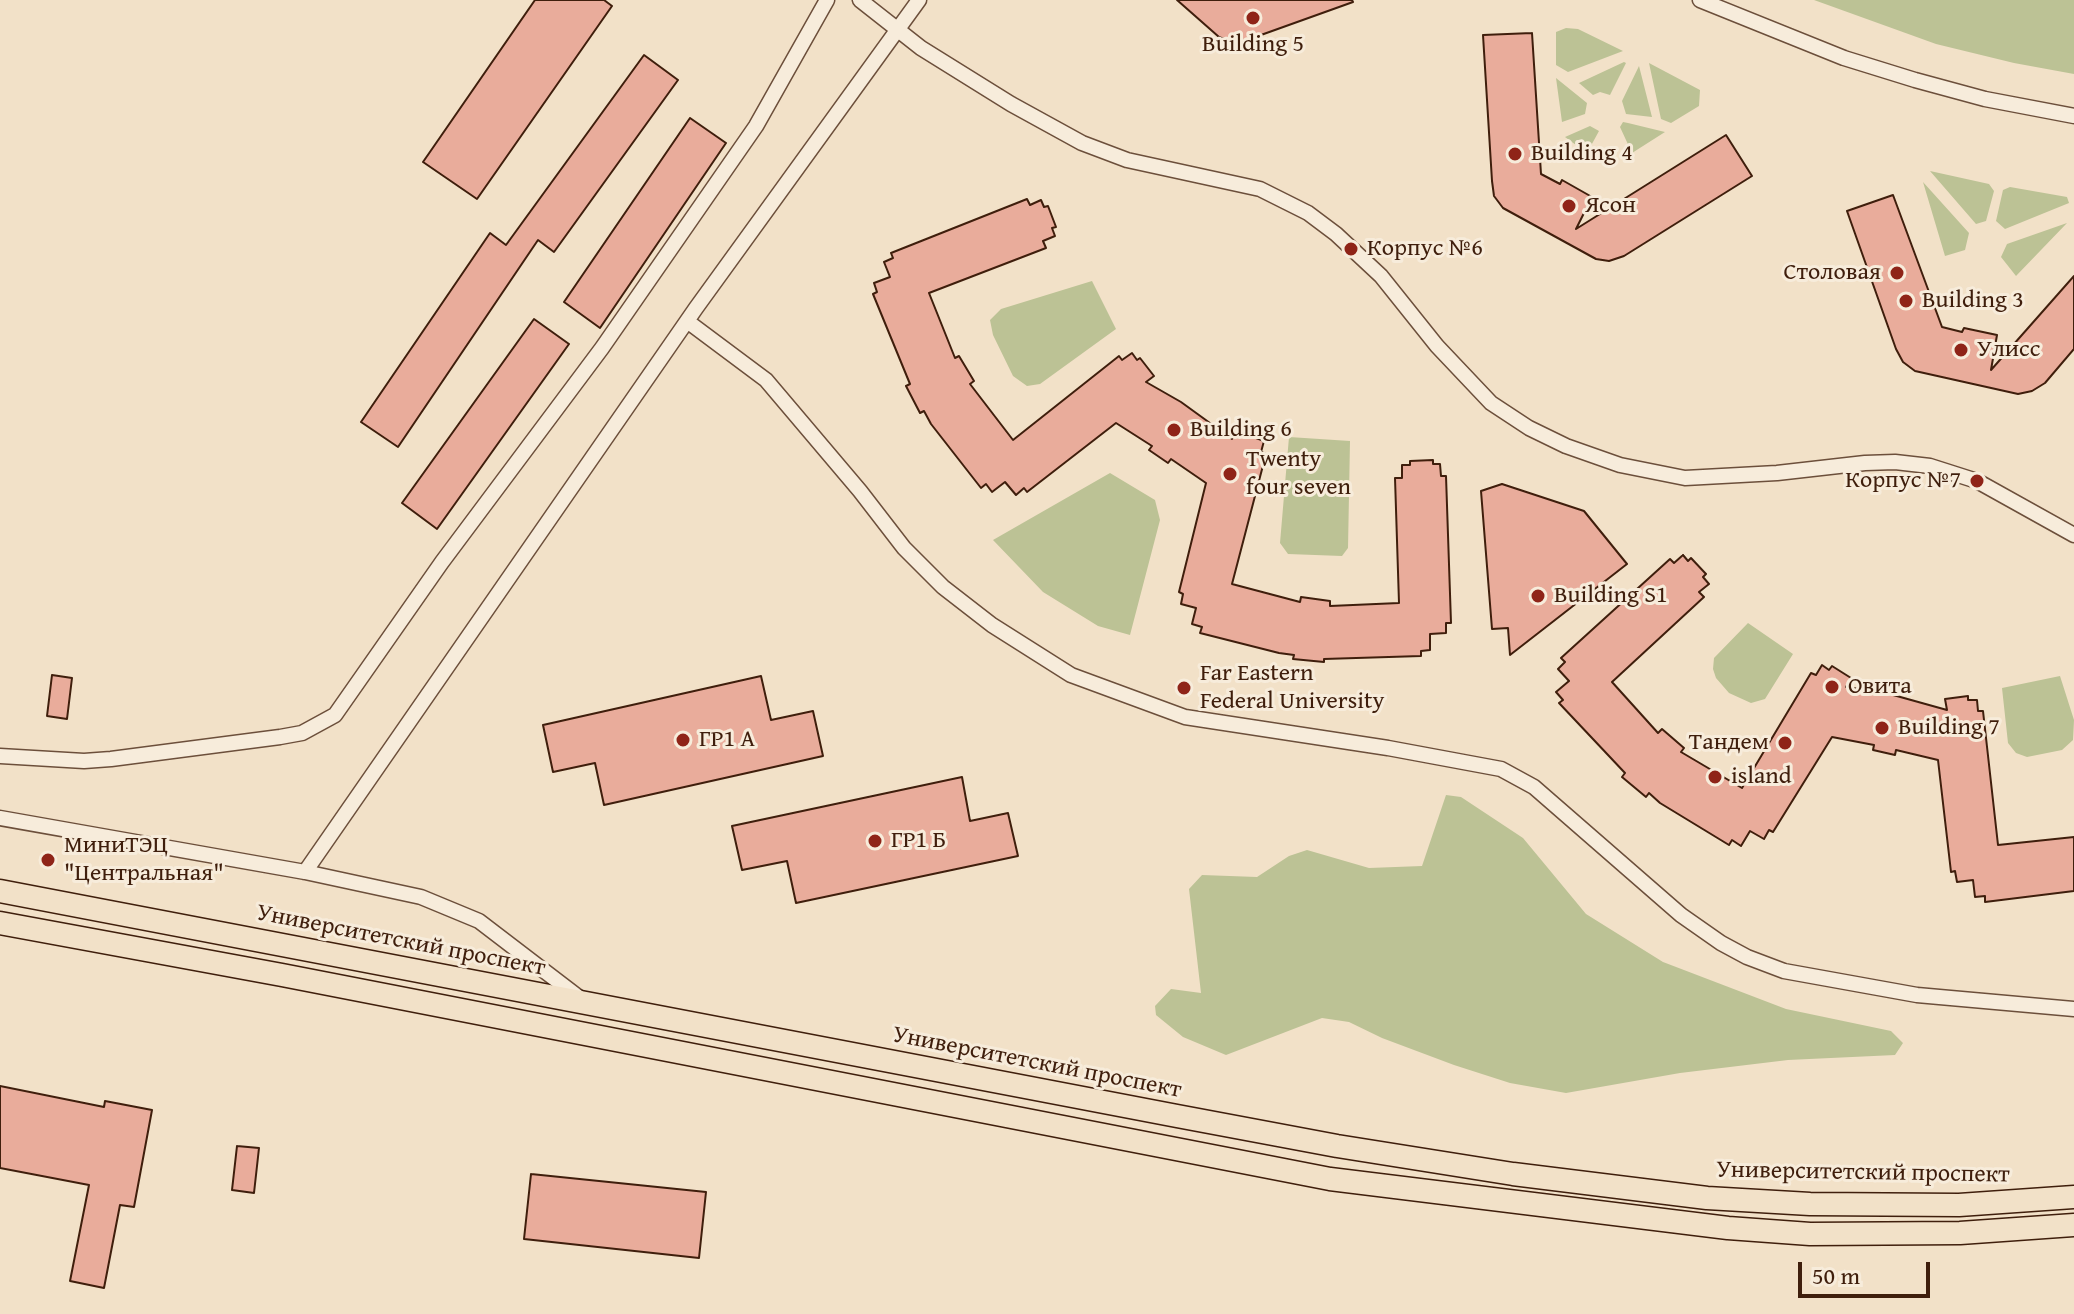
<!DOCTYPE html>
<meta charset="utf-8">
<style>
body{margin:0}
#map{position:relative;width:2074px;height:1314px;overflow:hidden;background:#f2e1c8;font-family:"Gentium Book Plus",serif}
canvas{display:block}
.scale{position:absolute;left:1798px;top:1262px;width:132px;height:36px;box-sizing:border-box;border:4px solid #3f1e0c;border-top:0;padding-left:10px;font-size:24px;line-height:28px;white-space:nowrap;color:#3f1e0c;-webkit-text-stroke:6px #f7ecdb;paint-order:stroke}
</style>
<div id="map">
<canvas width="2074" height="1314"></canvas>
<div class="scale">50 m</div>
</div>
<script>
const context = document.querySelector('canvas').getContext('2d');
context.lineJoin = 'round';
function fillPath(path, color) { context.fillStyle = color; context.fill(path, 'evenodd'); }
const poly = rows => new Path2D(rows.map(r => 'M' + r).join(''));
function strokePath(path, color, width, dash) { context.strokeStyle = color; context.lineWidth = width; context.lineCap = dash ? 'butt' : 'round'; context.setLineDash(dash || []); context.stroke(path); }
function drawText(font, color, halo, rows, align = 'center') {
  context.font = font + ' "Gentium Book Plus",serif'; context.lineWidth = 6; context.setLineDash([]); context.textBaseline = 'middle'; context.strokeStyle = halo; context.fillStyle = color; for (const [text, x, y, turn = 0] of rows) {
    context.save(); context.translate(x, y); context.rotate((+turn || 0) * Math.PI / 180); context.textAlign = isNaN(turn) ? turn : align; if (halo) context.strokeText(text, 0, 0); context.fillText(text, 0, 0); context.restore();
  }
}
const green = poly([
 [1814,0,2074,0,2074,74,2014,63,1936,44],
 [1566,28,1578,29,1623,51,1568,72,1556,65,1556,32],
 [1624,62,1626,63,1610,95,1600,92,1593,95,1579,83],
 [1649,63,1700,90,1699,106,1671,123,1661,119],
 [1639,66,1652,117,1626,114,1622,101],
 [1556,78,1587,103,1585,114,1562,122],
 [1623,122,1628,123,1665,132,1632,153,1620,127],
 [1590,126,1599,131,1587,153,1565,137],
 [1930,171,1989,184,1994,191,1986,221,1976,224],
 [1923,182,1969,233,1965,250,1945,256],
 [2010,187,2067,197,2069,203,2005,229,1996,221,2003,190],
 [2067,223,2016,276,2001,257,2007,244],
 [1092,281,1116,329,1040,384,1027,386,1013,376,993,335,990,320,1001,309],
 [1289,437,1350,441,1348,548,1342,556,1288,554,1280,543],
 [1110,473,1155,500,1160,520,1130,635,1098,626,1043,592,993,540],
 [1748,623,1793,654,1765,699,1751,703,1729,693,1716,678,1713,669,1714,658],
 [2060,676,2074,720,2073,740,2062,750,2027,757,2016,753,2008,743,2002,688],
 [1446,795,1461,797,1523,838,1586,914,1663,962,1786,1009,1891,1031,1903,1043,1895,1055,1788,1060,1680,1073,1566,1093,1510,1083,1454,1065,1382,1038,1349,1022,1322,1018,1226,1055,1183,1037,1156,1015,1155,1006,1171,989,1201,993,1189,889,1202,875,1257,877,1289,856,1307,850,1369,868,1422,866]
]);
const building = poly([
 [535,0,604,0,612,6,477,199,423,162,535,0],
 [1177,0,1352,0,1353,2,1247,40,1231,42,1219,37,1177,0],
 [1532,33,1541,174,1560,184,1562,180,1592,197,1576,229,1726,135,1752,176,1624,256,1609,261,1596,259,1503,208,1494,196,1492,181,1483,35,1532,33],
 [644,55,678,80,554,252,538,240,398,447,361,422,490,233,506,245,644,55],
 [690,118,726,143,600,328,564,302,690,118],
 [1893,195,1942,327,1962,332,1964,328,1997,335,1991,370,2074,276,2074,349,2045,383,2032,391,2018,394,1915,371,1903,362,1896,349,1847,211,1893,195],
 [1027,199,1030,205,1041,200,1044,207,1048,206,1056,227,1052,228,1055,236,1043,241,1046,248,929,293,955,358,959,356,974,381,970,384,1013,440,1119,356,1122,360,1132,353,1137,360,1140,358,1154,376,1146,382,1181,402,1232,439,1235,429,1257,435,1256,438,1264,441,1261,452,1266,454,1232,584,1300,602,1301,597,1330,601,1330,606,1399,603,1395,478,1402,478,1402,465,1410,465,1410,461,1433,460,1433,464,1440,464,1441,476,1446,476,1451,623,1446,623,1446,633,1430,634,1430,650,1421,651,1421,656,1324,659,1324,662,1293,659,1294,655,1279,653,1200,633,1202,627,1192,624,1196,608,1181,604,1183,594,1179,592,1206,483,1171,459,1168,463,1149,450,1152,446,1116,423,1027,492,1024,488,1016,495,1005,482,992,492,986,484,981,488,931,424,924,411,920,413,906,386,910,384,873,294,877,292,874,283,890,277,884,262,893,258,891,253,1027,199],
 [534,319,569,344,437,529,402,503,534,319],
 [1502,484,1584,511,1627,564,1510,655,1508,628,1492,629,1481,491,1502,484],
 [1683,555,1688,561,1691,558,1706,574,1703,577,1709,584,1699,592,1704,597,1612,682,1658,733,1662,729,1684,748,1681,752,1742,788,1811,673,1816,675,1822,665,1829,670,1832,666,1851,678,1846,687,1886,693,1947,710,1945,699,1968,696,1968,700,1977,700,1978,711,1983,711,1998,845,2074,837,2074,891,1985,902,1985,896,1975,897,1973,880,1957,882,1955,871,1951,872,1938,760,1896,750,1895,755,1873,750,1874,745,1832,737,1773,832,1769,830,1764,839,1750,831,1741,846,1732,840,1729,845,1660,803,1649,793,1646,797,1622,777,1625,773,1559,703,1563,700,1556,692,1569,681,1558,669,1565,662,1561,658,1670,559,1674,563,1683,555],
 [52,675,72,678,67,719,47,716,52,675],
 [761,676,771,720,813,711,823,756,604,805,595,763,553,772,543,725,761,676],
 [962,777,970,821,1008,813,1018,856,796,903,787,861,742,870,732,826,962,777],
 [0,1086,104,1107,105,1101,152,1110,134,1207,120,1205,104,1288,70,1281,89,1185,0,1168,0,1086],
 [237,1146,259,1148,254,1193,232,1190,237,1146],
 [531,1174,706,1192,699,1258,524,1239,531,1174]
]);
const street = poly([
 [860,0,921,48,1011,104,1082,143,1127,160,1260,189,1308,213,1336,234,1381,276,1437,346,1491,403,1529,428,1566,446,1620,465,1685,478,1777,473,1865,463,1895,462,1930,466,1977,481,2074,535],
 [1700,0,1844,58,1915,80,1985,99,2074,116],
 [687,321,766,380,860,491,904,548,943,587,992,625,1071,675,1185,717,1388,748,1501,769,1534,787,1681,915,1721,943,1747,957,1784,971,1917,995,2074,1009],
 [0,756,84,761,111,759,280,737,302,733,335,715,442,562,602,348,756,126,827,0],
 [0,818,305,872,421,897,479,921,581,999],
 [305,872,696,308,919,0]
]);
const primary = poly([
 [0,891,1177,1116,1337,1146,1513,1174,1707,1198,1810,1204,1959,1205,2074,1197],
 [0,923,282,975,1330,1179,1728,1228,1810,1234,1960,1233,2074,1225]
]);
const markers = [
 [1253,18,8,"#8f2418"],
 [1515,154,8,"#8f2418"],
 [1569,206,8,"#8f2418"],
 [1351,249,8,"#8f2418"],
 [1897,273,8,"#8f2418"],
 [1906,301,8,"#8f2418"],
 [1961,350,8,"#8f2418"],
 [1174,430,8,"#8f2418"],
 [1230,474,8,"#8f2418"],
 [1977,481,8,"#8f2418"],
 [1538,596,8,"#8f2418"],
 [1832,687,8,"#8f2418"],
 [1184,688,8,"#8f2418"],
 [1882,728,8,"#8f2418"],
 [683,740,8,"#8f2418"],
 [1785,743,8,"#8f2418"],
 [1715,777,8,"#8f2418"],
 [875,841,8,"#8f2418"],
 [48,860,8,"#8f2418"]
];
const poiNames = [
 ["Building 5",1253,45,"center"],
 ["Building 4",1531,154],
 ["Ясон",1585,206],
 ["Корпус №6",1367,249],
 ["Столовая",1881,273,"right"],
 ["Building 3",1922,301],
 ["Улисс",1977,350],
 ["Building 6",1190,430],
 ["Twenty",1246,460],
 ["four seven",1246,488],
 ["Корпус №7",1961,481,"right"],
 ["Building S1",1554,596],
 ["Far Eastern",1200,674],
 ["Federal University",1200,702],
 ["Овита",1848,687],
 ["Building 7",1898,728],
 ["ГР1 А",699,740],
 ["Тандем",1769,743,"right"],
 ["island",1731,777],
 ["ГР1 Б",891,841],
 ["МиниТЭЦ",64,846],
 ["\"Центральная\"",64,874]
];
const streetNames = [
 ["Университетский проспект",401,941,11],
 ["Университетский проспект",1037,1063,11],
 ["Университетский проспект",1863,1173,1]
];
fillPath(green, '#bcc295');
fillPath(building, '#e9ac9b');
strokePath(building, '#3f1e0c', 2);
strokePath(street, '#6c4f3b', 17);
strokePath(primary, '#3f1e0c', 25);
strokePath(street, '#f7ecdb', 14);
strokePath(primary, '#f2e1c8', 22);
for (const [x, y, r, color] of markers) { const dot = new Path2D(); dot.arc(x, y, r, 0, 2 * Math.PI); context.fillStyle = color; context.fill(dot); strokePath(dot, '#f7ecdb', 3); }
drawText('24px', '#3f1e0c', '#f7ecdb', poiNames, 'left');
drawText('24px', '#3f1e0c', '#f7ecdb', streetNames);
</script>
